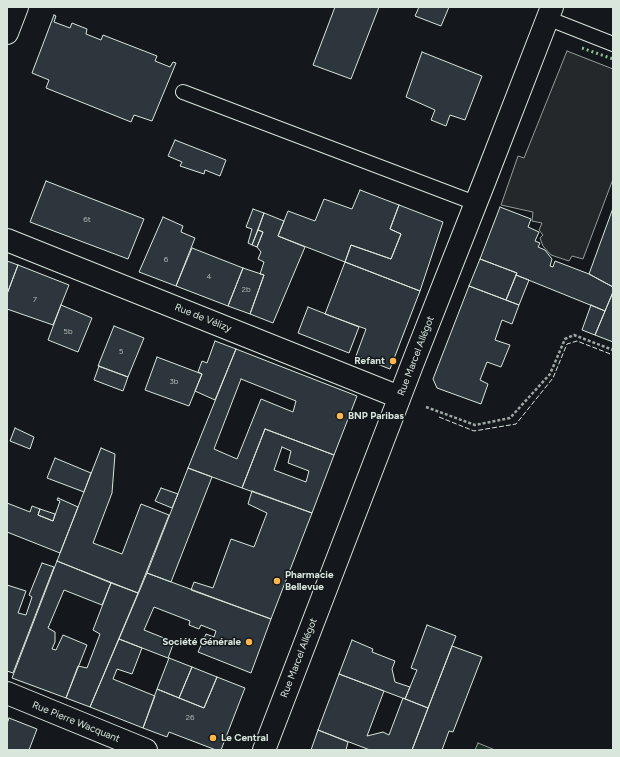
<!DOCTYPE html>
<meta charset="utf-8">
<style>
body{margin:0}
#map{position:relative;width:620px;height:757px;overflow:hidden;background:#14181c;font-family:Figtree,sans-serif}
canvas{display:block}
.frame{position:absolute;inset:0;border:8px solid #d8e6dc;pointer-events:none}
</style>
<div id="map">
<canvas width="620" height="757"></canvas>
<div class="frame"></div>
</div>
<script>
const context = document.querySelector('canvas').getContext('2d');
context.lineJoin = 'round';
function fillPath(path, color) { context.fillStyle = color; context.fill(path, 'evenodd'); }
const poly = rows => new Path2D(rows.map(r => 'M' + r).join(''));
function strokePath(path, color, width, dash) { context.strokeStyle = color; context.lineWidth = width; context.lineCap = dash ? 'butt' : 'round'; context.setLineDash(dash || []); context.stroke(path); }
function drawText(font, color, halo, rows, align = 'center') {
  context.font = font + ' Figtree,sans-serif'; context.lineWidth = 3; context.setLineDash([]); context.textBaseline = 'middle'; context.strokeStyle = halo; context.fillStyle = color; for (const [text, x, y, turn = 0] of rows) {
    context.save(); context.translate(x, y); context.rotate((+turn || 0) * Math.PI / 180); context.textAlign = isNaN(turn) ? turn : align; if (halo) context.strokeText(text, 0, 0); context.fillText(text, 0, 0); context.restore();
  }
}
const green = poly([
 [478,743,495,750,475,750,478,743]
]);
const parking = poly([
 [567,51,613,69,613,179,583,259,572,256,569,261,551,255,543,246,540,238,543,235,539,230,542,223,532,221,533,212,501,205,518,156,524,158,567,51]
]);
const building = poly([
 [335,7,379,7,351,79,313,65,335,7],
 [419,7,449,7,441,26,415,16,419,7],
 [54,15,56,16,54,22,70,28,72,23,87,29,86,34,101,40,103,35,157,56,155,61,170,67,173,62,176,63,152,121,134,115,131,122,46,88,49,80,32,73,54,15],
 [422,52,482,76,465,120,450,115,446,126,431,120,435,110,406,97,422,52],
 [175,140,226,160,220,176,205,170,204,174,180,166,182,162,168,156,175,140],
 [46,181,144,219,128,259,30,222,46,181],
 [360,190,399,205,390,229,401,234,391,259,351,245,345,262,278,236,288,211,315,221,324,199,352,209,360,190],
 [399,205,443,222,420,291,345,262,351,245,391,259,401,234,390,229,399,205],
 [500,207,531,219,528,227,539,232,535,241,540,243,538,247,545,250,552,259,550,266,553,267,555,261,589,274,613,287,613,292,605,311,516,275,517,273,480,259,500,207],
 [613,208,613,287,589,274,613,208],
 [253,209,264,213,252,245,248,243,252,229,246,227,253,209],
 [264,213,284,221,278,236,305,247,273,323,250,314,264,275,260,274,264,262,258,259,261,252,257,247,263,232,258,230,264,213],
 [163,217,183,226,181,232,195,238,176,286,139,272,163,217],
 [258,230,263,232,257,247,252,245,258,230],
 [192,248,243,268,228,306,176,286,192,248],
 [480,259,517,273,506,300,469,286,480,259],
 [7,261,18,265,7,294,7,261],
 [345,262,420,291,390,369,356,356,366,329,325,314,345,262],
 [18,265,69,285,53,325,7,309,7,294,18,265],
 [243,268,264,275,250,314,228,306,243,268],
 [516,275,529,280,519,305,506,300,516,275],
 [469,286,519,305,512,324,502,320,495,340,510,345,501,367,487,362,480,380,488,384,481,404,437,388,433,379,469,286],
 [613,292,613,342,595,335,613,292],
 [61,305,92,318,78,352,48,340,61,305],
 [591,305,605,311,595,335,582,330,591,305],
 [308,307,359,327,349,353,298,333,308,307],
 [114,326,144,338,128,377,98,366,114,326],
 [215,341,236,349,215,400,195,391,202,374,198,372,202,361,207,363,215,341],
 [236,349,357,396,334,455,265,429,242,488,188,468,236,349],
 [241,379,296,401,293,412,261,399,237,459,214,449,241,379],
 [157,357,202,374,189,406,145,390,157,357],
 [99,366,128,377,123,391,94,380,99,366],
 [15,428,34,437,30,449,10,441,15,428],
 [265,429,334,455,312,513,242,488,265,429],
 [282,447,291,451,288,463,309,471,306,482,274,470,282,447],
 [101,448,115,454,112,493,93,543,122,554,141,504,169,515,138,593,57,561,101,448],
 [55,458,91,473,84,492,47,478,55,458],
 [188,468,212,477,171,582,147,573,188,468],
 [161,488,178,494,172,508,155,501,161,488],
 [252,491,312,513,271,619,191,590,194,582,213,588,231,539,254,547,267,513,248,504,252,491],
 [58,498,78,507,60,553,7,532,7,503,30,512,32,506,40,509,38,515,53,521,60,501,57,500,58,498],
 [40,509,55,514,53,521,38,515,40,509],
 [57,561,111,583,102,605,64,590,48,628,55,632,55,642,52,649,56,650,63,635,87,645,66,698,12,678,57,561],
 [42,563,54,567,13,673,7,671,7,585,26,591,18,613,26,615,32,597,29,595,42,563],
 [147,573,271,619,251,673,198,652,206,634,214,637,216,631,201,625,199,629,189,625,190,621,154,607,144,630,174,642,168,658,119,639,147,573],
 [111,583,138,593,90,707,66,698,78,666,87,668,100,634,93,630,111,583],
 [427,625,456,636,428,708,405,699,417,670,411,668,427,625],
 [119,639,142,648,132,674,117,669,113,679,155,696,143,728,90,707,119,639],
 [352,640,373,649,372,652,395,661,392,669,395,682,410,687,405,699,339,674,352,640],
 [452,646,482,657,453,732,449,731,442,750,412,750,452,646],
 [169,658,192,667,179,698,157,689,169,658],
 [192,667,217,677,204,708,179,698,192,667],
 [339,674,384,691,367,736,383,732,389,735,403,698,428,708,412,750,370,750,318,730,339,674],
 [217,677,245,688,221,750,216,750,169,732,167,737,143,728,157,689,204,708,217,677],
 [9,718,37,729,29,750,7,750,7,724,9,718],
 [318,730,348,742,346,750,311,750,318,730]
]);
const path = poly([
 [426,407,475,425,510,418,550,374,565,339,574,335,613,350]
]);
const service = poly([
 [547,18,613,44],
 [183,92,475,203]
]);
const minor = poly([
 [7,33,17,7],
 [7,240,399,397],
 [7,693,146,750]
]);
const secondary = poly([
 [264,750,412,365,485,180,552,7]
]);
const hedge = poly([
 [582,48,613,59]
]);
const fence = poly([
 [439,417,474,431,516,424,553,378,567,344,577,341,613,355]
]);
const markers = [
 [393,361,4,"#ffb74d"],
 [340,416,4,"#ffb74d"],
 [277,581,4,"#ffb74d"],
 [249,642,4,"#ffb74d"],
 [213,738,4,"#ffb74d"]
];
const numberNames = [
 ["6t",87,220],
 ["6",166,260],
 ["4",209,277],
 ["2b",246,290],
 ["7",35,300],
 ["5b",68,332],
 ["5",121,352],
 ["3b",174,382],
 ["26",190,718]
];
const streetNames = [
 ["Rue de Vélizy",203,318,22],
 ["Rue Marcel Allégot",416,356,-69],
 ["Rue Marcel Allégot",299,658,-69],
 ["Rue Pierre Wacquant",76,722,22]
];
const poiNames = [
 ["Refant",385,361,"right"],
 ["BNP Paribas",348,416],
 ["Pharmacie",285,575],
 ["Bellevue",285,587],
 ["Société Générale",241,642,"right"],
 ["Le Central",221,738]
];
fillPath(green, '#1a2d24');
strokePath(green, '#939e99', 1);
fillPath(parking, '#24282b');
strokePath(parking, '#939e99', 1);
fillPath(building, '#2c363c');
strokePath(building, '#d8e6dc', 1);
strokePath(service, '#d8e6dc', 16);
strokePath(minor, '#d8e6dc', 24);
strokePath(secondary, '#d8e6dc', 24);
strokePath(path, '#9da8a2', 2.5, [3, 2]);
strokePath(service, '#14181c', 14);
strokePath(minor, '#14181c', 22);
strokePath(secondary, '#14181c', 22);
strokePath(hedge, '#8ac095', 3, [2, 3]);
strokePath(fence, '#d8e6dc', 1, [5, 2]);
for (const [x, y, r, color] of markers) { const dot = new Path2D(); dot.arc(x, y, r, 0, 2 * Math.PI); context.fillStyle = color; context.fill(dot); strokePath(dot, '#14181c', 1.5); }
drawText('8px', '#adbab4', null, numberNames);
drawText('10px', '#d8e6dc', '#14181c', streetNames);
drawText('bold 10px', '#d8e6dc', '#14181c', poiNames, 'left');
</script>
